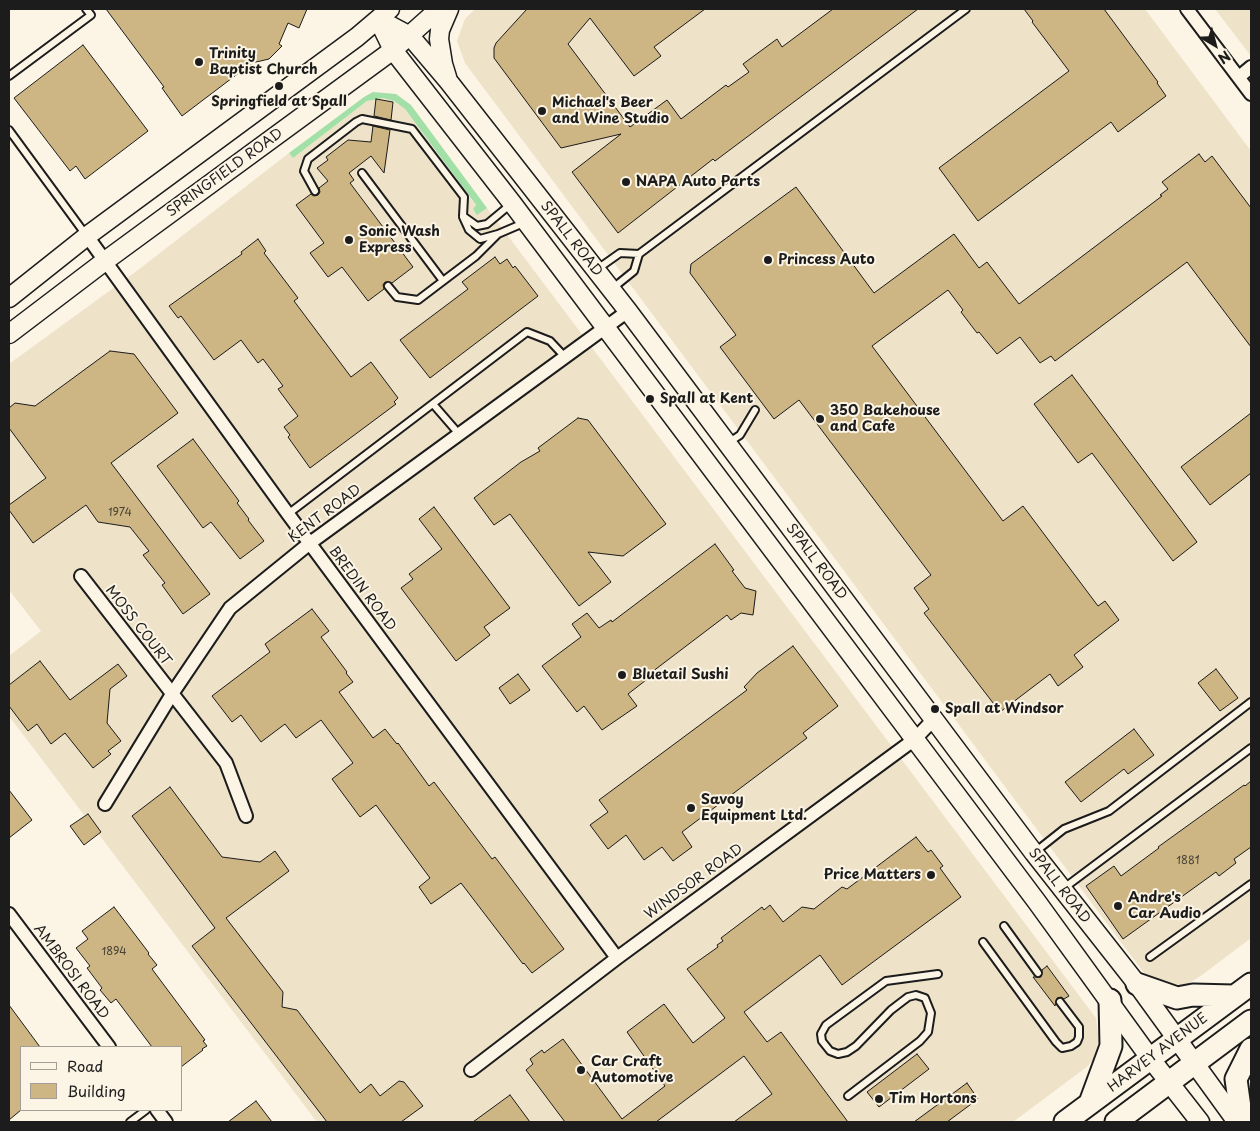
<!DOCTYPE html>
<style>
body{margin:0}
#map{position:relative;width:1260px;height:1131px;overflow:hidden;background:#fcf5e5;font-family:"Playpen Sans",sans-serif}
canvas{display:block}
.frame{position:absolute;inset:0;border:10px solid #1c1c1c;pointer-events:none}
.legend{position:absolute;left:20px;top:1046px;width:162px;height:65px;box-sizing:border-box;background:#fcf5e5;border:1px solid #a29e95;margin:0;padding:6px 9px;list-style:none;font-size:15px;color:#1c1c1c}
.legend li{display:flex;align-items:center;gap:10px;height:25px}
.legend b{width:25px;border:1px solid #a29e95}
.north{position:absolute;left:1190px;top:20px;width:50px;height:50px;-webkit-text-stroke:4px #fcf5e5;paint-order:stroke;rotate:143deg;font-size:14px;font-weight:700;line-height:20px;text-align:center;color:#1c1c1c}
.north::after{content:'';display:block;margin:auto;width:18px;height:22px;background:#1c1c1c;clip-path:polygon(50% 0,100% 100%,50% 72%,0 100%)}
</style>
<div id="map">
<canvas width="1260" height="1131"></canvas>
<div class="frame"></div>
<ul class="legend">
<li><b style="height:6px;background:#fcf5e5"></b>Road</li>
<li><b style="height:14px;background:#cdb584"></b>Building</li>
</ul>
<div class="north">N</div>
</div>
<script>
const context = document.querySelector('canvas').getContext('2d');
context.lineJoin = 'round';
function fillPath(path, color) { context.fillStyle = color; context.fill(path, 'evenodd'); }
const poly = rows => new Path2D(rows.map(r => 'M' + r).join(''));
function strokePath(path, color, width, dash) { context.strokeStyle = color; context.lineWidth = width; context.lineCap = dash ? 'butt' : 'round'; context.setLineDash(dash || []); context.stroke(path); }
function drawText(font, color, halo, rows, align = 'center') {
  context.font = font + ' "Playpen Sans",sans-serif'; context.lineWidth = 4; context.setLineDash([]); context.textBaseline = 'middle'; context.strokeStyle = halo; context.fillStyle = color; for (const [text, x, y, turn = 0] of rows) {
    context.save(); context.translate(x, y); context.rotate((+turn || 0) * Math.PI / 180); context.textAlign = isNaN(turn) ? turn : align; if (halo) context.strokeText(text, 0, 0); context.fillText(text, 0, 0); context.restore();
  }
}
const built = poly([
 [475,9,1145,9,1251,151,1251,938,1202,975,1178,990,1150,981,465,63,457,41,465,19],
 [1215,9,1251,9,1251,56],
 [383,98,394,101,405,109,476,206,473,209,477,214,487,208,1096,1018,1099,1041,1093,1059,1088,1066,1013,1122,317,1122,9,716,9,656,41,631,9,590,9,364,138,270,289,153,293,158,367,101]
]);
const green = poly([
 [373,92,396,94,411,105,487,208,477,215,473,209,476,205,405,109,394,101,383,98,367,101,293,158,289,153,364,97]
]);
const building = poly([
 [106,9,307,9,299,28,288,23,279,44,282,46,269,59,252,63,252,65,240,65,240,72,182,116,162,88,164,87,106,9],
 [527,9,705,9,654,47,661,56,634,76,590,18,568,44,630,127,667,100,681,119,726,85,728,87,749,72,743,64,777,39,782,47,833,9,918,9,715,161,713,159,618,233,572,172,621,134,561,148,494,58,494,48,496,43,527,9],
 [1024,9,1104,9,1158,82,1157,83,1166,96,1118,132,1111,122,978,221,939,168,1069,71,1032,22,1033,21,1024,9],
 [83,45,148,131,85,179,76,166,70,171,14,98,83,45],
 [376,99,393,102,391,120,374,116,376,99],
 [373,126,390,130,384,173,371,156,349,173,354,180,350,183,413,267,392,283,385,282,383,285,384,289,368,301,342,267,328,277,310,253,324,243,296,205,311,194,314,196,318,195,320,192,319,188,328,181,317,168,328,160,326,157,348,140,371,142,373,126],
 [1199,154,1205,162,1212,156,1251,208,1251,347,1187,262,1055,361,1051,356,1040,363,1020,337,997,354,979,332,977,333,961,312,963,310,948,290,872,346,1003,521,1023,506,1098,606,1105,601,1119,620,1074,655,1083,667,1058,686,1050,674,1000,712,924,613,929,609,914,588,931,575,799,400,774,419,720,347,736,335,690,273,691,264,796,187,874,293,954,234,979,268,987,262,1019,304,1162,196,1160,195,1168,189,1162,182,1199,154],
 [258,239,266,251,264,253,298,298,294,301,351,377,371,362,398,398,394,402,396,404,310,468,288,437,290,435,284,427,298,416,278,389,283,386,263,359,258,363,241,340,214,360,181,316,178,318,169,306,242,254,241,252,258,239],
 [495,257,500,264,507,259,513,268,515,266,538,296,430,378,400,340,468,289,462,282,495,257],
 [110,351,134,354,178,413,111,463,210,594,183,614,162,585,165,583,143,555,149,551,130,527,98,522,86,505,33,543,9,510,9,505,46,478,9,428,9,408,15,403,35,406,110,351],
 [1072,375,1197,542,1173,561,1092,453,1078,463,1034,404,1072,375],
 [1251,413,1251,473,1210,505,1181,467,1251,413],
 [578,418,588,420,666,524,623,556,588,552,611,582,579,606,510,514,494,525,474,498,521,462,540,451,538,448,578,418],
 [193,439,239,501,237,503,249,519,248,520,264,541,240,559,211,522,203,528,157,466,193,439],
 [434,507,510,608,484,627,490,635,456,661,401,588,413,579,409,574,442,549,419,519,434,507],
 [715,544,734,570,732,571,745,588,756,591,753,615,741,613,731,620,727,615,648,675,650,677,628,694,637,706,602,730,584,706,577,712,542,666,581,637,572,624,587,613,599,628,611,620,612,622,715,544],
 [312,609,329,631,321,637,347,672,346,673,353,682,339,692,373,738,385,729,397,744,398,743,429,786,434,782,492,859,495,857,564,949,532,973,524,963,523,964,461,883,431,904,419,887,430,878,376,805,360,817,332,779,353,763,321,720,296,738,285,724,261,742,241,715,232,722,212,696,270,652,265,644,312,609],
 [793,646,838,706,803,733,807,738,682,832,692,847,673,861,662,847,644,860,626,835,608,849,590,825,608,812,599,800,747,690,744,687,757,673,793,646],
 [40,661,70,700,118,664,127,676,110,689,107,723,121,741,108,751,111,754,93,768,65,733,51,744,37,724,28,731,9,706,9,685,40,661],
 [1216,669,1238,698,1220,711,1198,683,1216,669],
 [518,674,530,690,510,704,499,688,518,674],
 [1134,729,1154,755,1128,774,1124,769,1081,802,1065,782,1134,729],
 [1251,781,1251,847,1234,859,1236,863,1219,876,1216,872,1123,939,1086,886,1114,866,1121,876,1159,848,1158,847,1244,785,1245,786,1251,781],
 [170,787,222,857,260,862,275,851,289,871,226,918,283,992,282,1007,297,1010,360,1093,371,1084,380,1096,399,1081,404,1082,423,1106,401,1122,327,1122,192,946,215,928,132,816,170,787],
 [9,790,32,820,9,838,9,790],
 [88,814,101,832,84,845,70,826,88,814],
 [916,837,928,852,931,850,943,866,940,868,961,897,842,985,820,955,744,1012,767,1042,781,1032,848,1122,734,1122,772,1094,744,1056,656,1122,565,1122,526,1070,533,1064,530,1059,542,1050,544,1053,563,1039,622,1119,665,1086,627,1032,664,1004,693,1043,725,1018,687,969,718,947,717,945,723,941,721,938,762,907,764,910,770,905,783,922,802,907,814,909,842,887,847,889,916,837],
 [114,907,149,953,148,954,157,965,152,969,205,1040,203,1041,207,1046,202,1049,203,1050,181,1067,181,1047,152,1047,116,999,111,1003,100,990,102,988,87,968,90,966,76,948,88,939,82,931,114,907],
 [1047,966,1069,996,1064,999,1061,997,1057,998,1055,1006,1033,977,1041,977,1042,970,1047,966],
 [9,1005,40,1047,21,1047,21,1110,9,1120,9,1005],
 [917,1054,929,1069,879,1107,867,1092,917,1054],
 [967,1083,978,1099,947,1122,914,1122,967,1083],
 [510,1095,530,1122,473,1122,510,1095],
 [256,1101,272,1122,228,1122,256,1101]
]);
const service = poly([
 [9,76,91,15,86,9],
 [9,130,86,235],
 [362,173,443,281],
 [315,191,304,171,308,159,356,122,362,119,412,129,464,197,463,216,477,226,487,224,511,204],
 [463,217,469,230,480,239,498,234,526,222],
 [596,270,620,253,639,254],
 [388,286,397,297,418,300,476,256,498,234],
 [613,288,634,271,639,254,966,9],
 [433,404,459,434],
 [728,443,740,435,755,410],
 [288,514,527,332,550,341,565,357],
 [1035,852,1064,829,1109,811,1251,702],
 [1064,888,1251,748],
 [1004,926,1038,973],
 [983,942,1056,1042,1062,1048,1071,1046,1077,1042,1079,1037,1079,1027,1060,1002],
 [1150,957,1251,884],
 [848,1096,920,1041,928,1032,931,1013,925,998,916,995,908,997,891,1010,856,1046,847,1052,838,1054,830,1051,822,1041,821,1034,826,1025,886,981,938,974],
 [130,1122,146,1110]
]);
const minor = poly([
 [1187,9,1251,94],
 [1239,77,1251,67],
 [87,236,288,514,617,958],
 [81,576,226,763,246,816],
 [105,804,172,694,230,608,310,543,628,311],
 [9,914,109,1047],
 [471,1070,617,958,915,739,934,719],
 [157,1110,166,1122]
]);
const secondary = poly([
 [378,19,410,36,449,82,628,311,1034,853,1137,984,1237,1122],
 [378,19,393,50,512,203,1037,902,1150,1058,1200,1122],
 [447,77,443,64,439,39,440,30,449,9],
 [9,298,87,236,357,37,390,9],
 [9,334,105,261,393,50,439,9]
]);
const trunk = poly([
 [1137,984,1177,998,1193,995,1234,996],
 [1090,1103,1111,1046,1110,1000],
 [1065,1122,1251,984],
 [1116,1122,1251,1021],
 [1242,1122,1236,1079,1251,1049]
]);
const markers = [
 [199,62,5,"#1c1c1c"],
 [279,86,5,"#1c1c1c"],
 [542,111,5,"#1c1c1c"],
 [626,182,5,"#1c1c1c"],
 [349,240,5,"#1c1c1c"],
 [768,260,5,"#1c1c1c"],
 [650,399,5,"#1c1c1c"],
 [820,419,5,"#1c1c1c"],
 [622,675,5,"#1c1c1c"],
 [935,709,5,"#1c1c1c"],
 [691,808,5,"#1c1c1c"],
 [931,875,5,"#1c1c1c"],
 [1118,906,5,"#1c1c1c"],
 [581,1070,5,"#1c1c1c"],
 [879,1099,5,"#1c1c1c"]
];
const numberNames = [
 ["1974",120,513],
 ["1881",1188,861],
 ["1894",114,952]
];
const poiNames = [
 ["Trinity",209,54],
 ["Baptist Church",209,70],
 ["Springfield at Spall",279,102,"center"],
 ["Michael's Beer",552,103],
 ["and Wine Studio",552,119],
 ["NAPA Auto Parts",636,182],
 ["Sonic Wash",359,232],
 ["Express",359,248],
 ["Princess Auto",778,260],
 ["Spall at Kent",660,399],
 ["350 Bakehouse",830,411],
 ["and Cafe",830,427],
 ["Bluetail Sushi",632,675],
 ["Spall at Windsor",945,709],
 ["Savoy",701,800],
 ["Equipment Ltd.",701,816],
 ["Price Matters",921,875,"right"],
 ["Andre's",1128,898],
 ["Car Audio",1128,914],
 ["Car Craft",591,1062],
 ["Automotive",591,1078],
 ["Tim Hortons",889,1099]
];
const streetNames = [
 ["SPRINGFIELD ROAD",225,173,-36],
 ["SPALL ROAD",571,239,52],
 ["KENT ROAD",325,514,-37],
 ["SPALL ROAD",816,562,53],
 ["BREDIN ROAD",362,589,53],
 ["MOSS COURT",138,626,52],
 ["WINDSOR ROAD",694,882,-36],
 ["SPALL ROAD",1059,886,52],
 ["AMBROSI ROAD",71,972,53],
 ["HARVEY AVENUE",1158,1053,-37]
];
fillPath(built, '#eee2c8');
fillPath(green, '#a3e0a8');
fillPath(building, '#cdb584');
strokePath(building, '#1c1c1c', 1);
strokePath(service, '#1c1c1c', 10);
strokePath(minor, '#1c1c1c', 16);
strokePath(secondary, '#1c1c1c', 21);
strokePath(trunk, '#1c1c1c', 25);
strokePath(service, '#fcf5e5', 6);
strokePath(minor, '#fcf5e5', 12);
strokePath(secondary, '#fcf5e5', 18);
strokePath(trunk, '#fcf5e5', 21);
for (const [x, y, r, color] of markers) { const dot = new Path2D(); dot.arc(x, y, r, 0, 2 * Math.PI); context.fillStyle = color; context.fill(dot); strokePath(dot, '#fcf5e5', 2); }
drawText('11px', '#484236', null, numberNames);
drawText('bold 14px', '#1c1c1c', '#fcf5e5', poiNames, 'left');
drawText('14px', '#1c1c1c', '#fcf5e5', streetNames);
</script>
